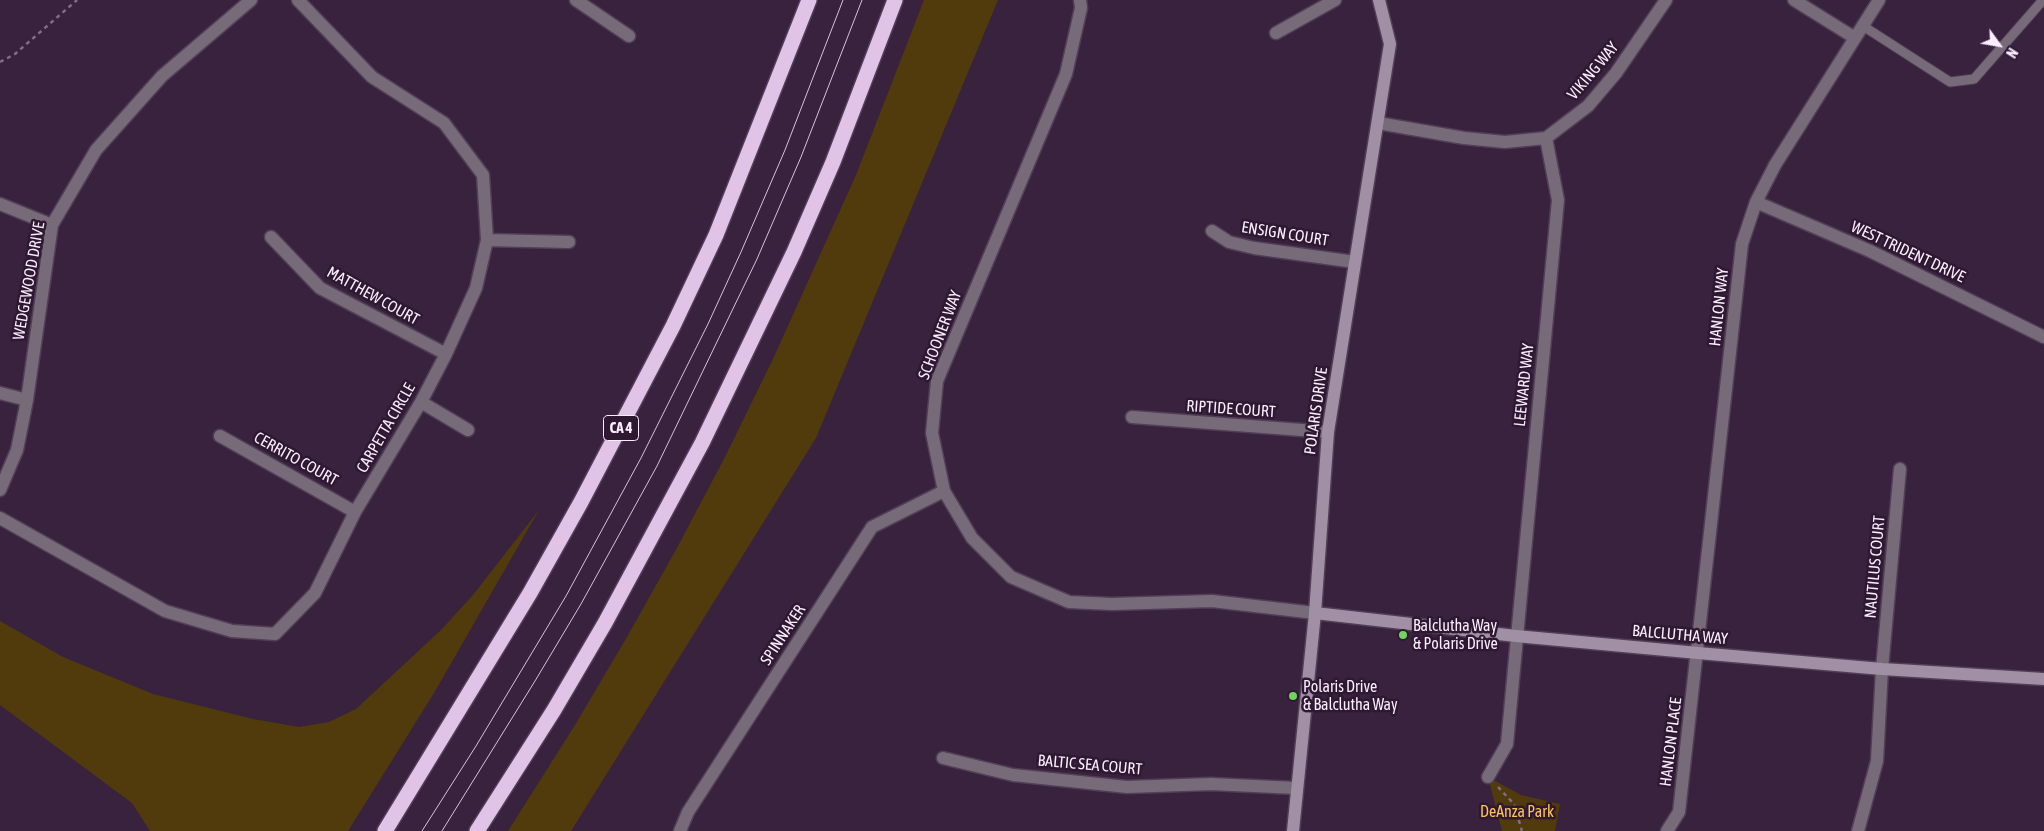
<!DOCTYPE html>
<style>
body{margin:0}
#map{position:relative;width:2044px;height:831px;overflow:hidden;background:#38223d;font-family:"Asap Condensed",sans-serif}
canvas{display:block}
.north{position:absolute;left:1974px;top:20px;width:50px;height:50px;-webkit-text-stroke:4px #2e1832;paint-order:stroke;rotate:122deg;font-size:14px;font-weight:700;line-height:20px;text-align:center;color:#fbecfe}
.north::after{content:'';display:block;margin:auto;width:18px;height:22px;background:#fbecfe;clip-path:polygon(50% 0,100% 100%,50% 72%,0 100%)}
</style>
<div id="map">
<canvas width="2044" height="831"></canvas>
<div class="north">N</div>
</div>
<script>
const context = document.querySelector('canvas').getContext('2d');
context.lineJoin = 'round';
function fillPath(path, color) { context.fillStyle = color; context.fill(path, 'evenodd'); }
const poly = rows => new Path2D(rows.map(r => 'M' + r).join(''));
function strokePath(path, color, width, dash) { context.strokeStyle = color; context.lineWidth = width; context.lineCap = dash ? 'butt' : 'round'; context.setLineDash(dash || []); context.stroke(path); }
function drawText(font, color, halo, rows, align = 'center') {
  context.font = font + ' "Asap Condensed",sans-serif'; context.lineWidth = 5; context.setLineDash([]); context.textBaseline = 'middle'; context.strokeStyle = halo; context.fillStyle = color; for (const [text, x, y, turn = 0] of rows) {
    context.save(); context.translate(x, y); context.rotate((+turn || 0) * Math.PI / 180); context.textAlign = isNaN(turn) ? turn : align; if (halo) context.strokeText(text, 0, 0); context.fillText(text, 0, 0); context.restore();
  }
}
const green = poly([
 [924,0,998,0,816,438,571,831,508,831,575,725,627,637,678,546,725,457,773,359,856,175],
 [539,510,434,693,348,831,150,831,132,803,0,705,0,621,63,657,153,694,253,719,299,727,329,722,356,709,441,630,473,595],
 [1488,777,1521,795,1560,804,1555,831,1502,831]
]);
const path = poly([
 [0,62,15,54,77,0],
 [1498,787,1514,804,1522,831]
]);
const lane = poly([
 [1863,26,1950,82,1974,79,2043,0]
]);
const street = poly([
 [576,0,629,36],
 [1080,0,1081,8,1066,74,937,381,932,433,944,491,972,538,1011,577,1069,602,1112,604,1212,601,1315,613],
 [1794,0,1855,38],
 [1276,33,1335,0],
 [1378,123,1464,138,1505,142,1546,138,1588,106,1616,73,1666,0],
 [1756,202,1870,251,2044,337],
 [0,204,52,225],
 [1212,231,1229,242,1254,248,1355,262],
 [271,237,320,288,446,354],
 [487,240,569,242],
 [0,393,27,400],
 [421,402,468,430],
 [1132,417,1328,432],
 [220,436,355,512],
 [0,490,17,450,27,400,52,225,96,150,162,76,251,0],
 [0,518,165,611,232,631,275,634,315,593,355,512,421,402,446,354,476,288,487,240,483,175,444,123,372,77,298,0],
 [943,758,1013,775,1127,787,1211,784,1296,788],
 [1488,777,1507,744,1558,200,1546,138],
 [680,831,688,812,872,527,944,491],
 [1667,831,1679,812,1742,244,1756,202,1775,165,1879,0],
 [1858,831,1877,761,1882,669,1900,469]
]);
const secondary = poly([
 [1315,613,1516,636,1698,653,1882,669,2044,679],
 [1293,831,1315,613,1328,432,1390,44,1379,0]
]);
const highway = poly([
 [385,831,530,593,581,502,673,326,716,235,809,0],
 [477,831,554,710,605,623,702,443,794,252,833,162,895,0]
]);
const tram = poly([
 [422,831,476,746,566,596,641,458,708,324,741,252,785,150,843,0],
 [442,831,535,681,581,604,657,466,757,259,801,157,862,0]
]);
const markers = [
 [1403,635,5,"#71d35e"],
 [1293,696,5,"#71d35e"]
];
const shields = [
 [621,428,35]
];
const shieldNames = [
 ["CA 4",621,428]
];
const streetNames = [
 ["VIKING WAY",1593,71,-50],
 ["ENSIGN COURT",1285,234,9],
 ["WEST TRIDENT DRIVE",1908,252,25],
 ["WEDGEWOOD DRIVE",29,281,-80],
 ["MATTHEW COURT",373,296,29],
 ["HANLON WAY",1719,307,-84],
 ["SCHOONER WAY",940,335,-69],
 ["LEEWARD WAY",1524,385,-84],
 ["RIPTIDE COURT",1231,409,4],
 ["POLARIS DRIVE",1316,411,-82],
 ["CARPETTA CIRCLE",386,428,-60],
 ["CERRITO COURT",296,459,29],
 ["NAUTILUS COURT",1875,567,-85],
 ["SPINNAKER",783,635,-57],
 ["BALCLUTHA WAY",1680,635,5],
 ["HANLON PLACE",1671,742,-83],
 ["BALTIC SEA COURT",1090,765,5]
];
const poiNames = [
 ["Balclutha Way",1413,626],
 ["& Polaris Drive",1413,644],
 ["Polaris Drive",1303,687],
 ["& Balclutha Way",1303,705]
];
const parkNames = [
 ["DeAnza Park",1517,812]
];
fillPath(green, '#513b0d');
strokePath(lane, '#533e58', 11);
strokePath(street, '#533e58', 15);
strokePath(secondary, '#533e58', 15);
strokePath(highway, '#533e58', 18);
strokePath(path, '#816d85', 2.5, [4, 4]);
strokePath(lane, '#776b79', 9);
strokePath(street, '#776b79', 12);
strokePath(secondary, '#a18fa5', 12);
strokePath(highway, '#e0c3e6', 15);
strokePath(tram, '#d4c4d8', 1);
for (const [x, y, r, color] of markers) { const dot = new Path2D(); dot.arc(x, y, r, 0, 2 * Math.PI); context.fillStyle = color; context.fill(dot); strokePath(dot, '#2e1832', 2); }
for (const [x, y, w] of shields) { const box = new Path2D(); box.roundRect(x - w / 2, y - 12.5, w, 25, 4); context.fillStyle = '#2e1832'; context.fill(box); strokePath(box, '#fbecfe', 1); }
drawText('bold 15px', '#fbecfe', null, shieldNames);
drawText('16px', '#fbecfe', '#2e1832', streetNames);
drawText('16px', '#fbecfe', '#2e1832', poiNames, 'left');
drawText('16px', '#fec457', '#2e1832', parkNames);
</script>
